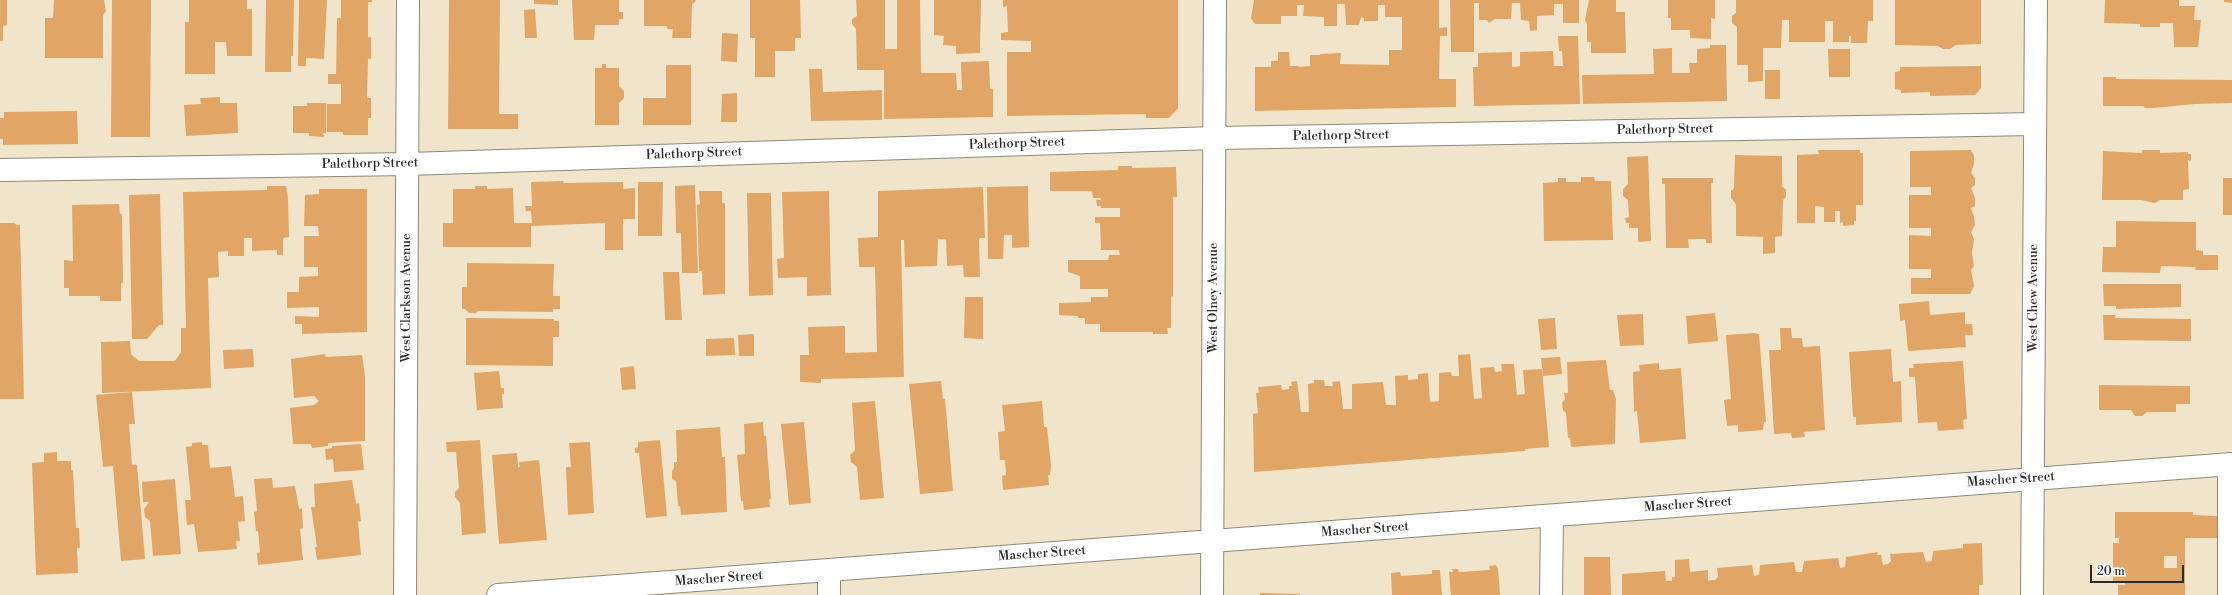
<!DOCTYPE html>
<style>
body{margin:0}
#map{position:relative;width:2232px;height:595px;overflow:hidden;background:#f0e5ca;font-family:"Libre Bodoni",serif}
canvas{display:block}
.scale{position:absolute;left:2090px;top:565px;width:94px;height:18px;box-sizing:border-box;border:2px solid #2b2b2b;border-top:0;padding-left:5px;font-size:12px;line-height:14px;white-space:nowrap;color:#2b2b2b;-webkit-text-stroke:3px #fff;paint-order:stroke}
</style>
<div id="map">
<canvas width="2232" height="595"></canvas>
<div class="scale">20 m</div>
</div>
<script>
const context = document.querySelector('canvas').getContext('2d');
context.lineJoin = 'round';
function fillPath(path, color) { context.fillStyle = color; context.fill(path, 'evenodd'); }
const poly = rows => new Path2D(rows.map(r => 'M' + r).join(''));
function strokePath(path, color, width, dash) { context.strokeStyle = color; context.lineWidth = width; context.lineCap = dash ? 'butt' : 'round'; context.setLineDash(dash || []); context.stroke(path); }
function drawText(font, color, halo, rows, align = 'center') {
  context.font = font + ' "Libre Bodoni",serif'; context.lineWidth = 3.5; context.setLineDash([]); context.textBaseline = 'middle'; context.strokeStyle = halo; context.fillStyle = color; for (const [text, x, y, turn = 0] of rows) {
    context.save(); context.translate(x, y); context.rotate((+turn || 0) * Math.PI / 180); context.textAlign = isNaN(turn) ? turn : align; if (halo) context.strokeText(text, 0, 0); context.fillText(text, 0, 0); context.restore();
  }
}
const building = poly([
 [0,0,7,0,7,25,3,26,3,41,0,41],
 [54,0,104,0,106,11,103,15,103,58,45,58,45,18,53,18],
 [112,0,151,0,150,137,111,137],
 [189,0,247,0,247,9,252,9,252,56,227,56,226,42,215,42,215,74,185,74,185,22,189,22],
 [266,0,294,0,293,56,291,56,291,72,265,72],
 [299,0,327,0,324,59,306,58,306,66,298,66],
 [341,0,372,0,372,2,368,2,368,37,371,37,371,59,368,59,367,98,371,98,371,118,368,118,368,135,343,135,343,132,327,132,327,104,341,104,341,84,328,84,328,74,336,74,337,18,341,18],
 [449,0,500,0,499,114,518,114,518,129,448,129],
 [534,0,558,0,558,5,534,4],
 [572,0,619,0,619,12,623,12,623,19,619,19,619,25,595,25,594,40,574,40],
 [644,0,696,0,695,2,692,4,691,38,672,38,673,29,667,29,667,26,644,26],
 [750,0,800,0,801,38,795,38,795,51,775,51,775,77,755,77,755,38,750,38],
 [856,0,885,0,885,49,897,49,897,0,920,0,921,73,956,73,957,90,962,90,961,62,989,61,990,89,993,89,993,117,884,119,884,70,857,70,856,29,852,24,852,19,857,16],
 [934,0,981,0,980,53,956,54,956,46,943,45,944,36,934,35],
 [1003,0,1178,0,1178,108,1169,118,1146,118,1146,114,1007,116,1007,52,1031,52,1031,41,1001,40,1001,33,1008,32,1007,6,1003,7],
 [1254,0,1439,0,1439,28,1447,27,1447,36,1440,36,1439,79,1456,79,1456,107,1255,111,1255,67,1271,67,1271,61,1278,61,1278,52,1289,52,1290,66,1299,66,1298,67,1310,66,1310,55,1320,55,1320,54,1341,53,1340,64,1389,65,1389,50,1402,50,1402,17,1385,17,1385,5,1378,5,1378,21,1364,21,1364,18,1361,17,1359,25,1346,25,1345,4,1337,4,1337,26,1324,26,1324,17,1303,16,1304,5,1297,5,1297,16,1281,16,1281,24,1255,24,1251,18],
 [1450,0,1579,0,1579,23,1563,23,1563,4,1554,4,1554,15,1537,16,1537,30,1530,31,1529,21,1521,20,1520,3,1512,3,1511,19,1495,19,1489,23,1487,20,1479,20,1479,3,1474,3,1474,52,1451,52],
 [1589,0,1616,0,1616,12,1625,12,1626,53,1591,53,1591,42,1587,42,1587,24,1585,20],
 [1668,0,1715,0,1715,19,1711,18,1711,39,1690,38,1690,30,1671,30,1671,18,1668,18],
 [1736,0,1873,0,1873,21,1868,21,1867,43,1851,43,1851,36,1849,36,1849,42,1833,42,1833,21,1825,21,1825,42,1789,42,1789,20,1782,20,1781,48,1763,48,1763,81,1748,82,1748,65,1737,65,1737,27,1732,23,1732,16,1736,13],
 [1895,0,1981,0,1981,44,1956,45,1950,49,1943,49,1938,46,1895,45],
 [2105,0,2179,0,2179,6,2195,6,2194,20,2201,20,2198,47,2174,47,2173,23,2160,23,2160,27,2140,27,2140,24,2104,23],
 [2224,0,2232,0,2232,3,2224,2],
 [535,9,537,38,525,38,524,10],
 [722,33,738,34,737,62,721,61],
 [1558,36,1578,36,1580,104,1474,106,1473,67,1478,67,1478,53,1512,52,1512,67,1515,67,1520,66,1520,52,1553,51,1554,66,1563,66,1562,51,1559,51],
 [1710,45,1726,45,1727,101,1583,104,1582,75,1654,74,1653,49,1672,48,1672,73,1690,73,1689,63,1697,63,1697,49,1710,48],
 [1828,49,1850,49,1850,77,1829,77],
 [602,64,606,64,606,68,619,68,619,86,624,91,624,98,619,103,619,125,595,125,595,68,602,68],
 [666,65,691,65,691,125,643,125,643,98,666,98],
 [1981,66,1981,88,1975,95,1930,96,1930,92,1901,93,1901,90,1895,89,1895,72,1900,71,1900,67],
 [809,69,822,69,823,92,882,90,882,120,811,121],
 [1765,70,1780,70,1780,99,1765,99],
 [2103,77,2116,77,2116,79,2232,80,2232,103,2195,104,2153,108,2145,108,2143,106,2103,106],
 [737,93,737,122,721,122,722,94],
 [220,97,220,103,237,103,238,133,186,136,184,105,201,104,200,98],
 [307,103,326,103,326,133,323,133,324,137,309,136,309,133,293,133,293,106,307,106],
 [77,111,78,144,3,145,3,139,0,139,0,118,4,118,4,112],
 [1818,150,1860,150,1860,153,1863,153,1863,205,1856,205,1856,221,1854,221,1854,225,1843,226,1843,222,1840,223,1840,211,1835,211,1835,222,1824,222,1824,207,1815,206,1815,223,1797,223,1797,155,1819,154],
 [1971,150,1974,156,1974,163,1971,173,1975,178,1975,185,1971,188,1975,198,1975,206,1971,208,1974,217,1975,225,1971,232,1974,239,1972,253,1974,266,1971,270,1974,286,1970,294,1911,294,1911,278,1931,278,1931,269,1909,269,1909,235,1931,236,1931,228,1909,228,1909,195,1931,195,1931,187,1910,187,1910,151],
 [2142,150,2160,150,2160,153,2188,152,2188,154,2191,154,2191,161,2188,160,2189,189,2183,190,2183,200,2160,200,2155,203,2141,200,2102,200,2103,151,2142,153],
 [1735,155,1782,156,1782,186,1786,190,1786,197,1783,200,1782,236,1775,237,1775,253,1763,254,1763,237,1736,236,1736,204,1731,198,1731,191,1734,188],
 [1648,156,1651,241,1638,242,1638,228,1629,228,1629,223,1626,223,1625,218,1629,217,1628,200,1623,196,1623,189,1628,184,1627,157],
 [1118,166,1132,166,1132,168,1176,167,1177,197,1173,197,1173,297,1171,296,1171,328,1167,328,1168,334,1153,334,1153,332,1100,332,1100,324,1085,324,1085,318,1078,318,1078,316,1059,315,1059,303,1091,302,1091,297,1108,297,1108,289,1080,289,1080,276,1068,272,1068,260,1108,260,1109,255,1120,255,1119,250,1101,250,1100,223,1095,223,1095,217,1120,217,1120,208,1101,208,1101,206,1097,206,1096,200,1101,200,1101,198,1093,198,1092,191,1050,191,1050,172,1118,170],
 [1581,177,1594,177,1595,181,1611,181,1613,240,1544,241,1543,183,1558,182,1558,178,1566,178,1566,182,1581,182],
 [1662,178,1713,178,1713,183,1711,183,1712,243,1706,243,1706,239,1688,239,1689,248,1666,248,1665,184,1662,184],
 [2223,178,2232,178,2232,215,2223,215],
 [564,181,563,183,623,182,623,189,635,188,635,219,623,219,623,250,605,250,605,223,531,226,531,247,443,247,443,223,453,223,453,189,475,189,475,186,487,186,487,189,513,188,514,223,532,223,531,211,526,211,525,206,532,206,531,182],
 [638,182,663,182,662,236,638,236],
 [695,185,698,273,682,273,681,233,676,233,675,186],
 [267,186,286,186,288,198,289,237,283,238,283,255,277,255,277,250,252,251,252,238,244,238,244,256,228,256,228,251,218,252,219,277,208,278,211,388,102,393,101,342,130,341,131,354,139,361,175,361,181,352,181,328,186,328,183,192,267,190],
 [1028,186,1029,247,1012,248,1012,235,1004,235,1003,259,988,259,987,187],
 [983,187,985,238,979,238,980,277,964,277,963,265,947,266,946,239,938,239,937,266,905,267,904,240,901,240,904,377,821,379,821,383,800,382,800,355,809,355,808,327,845,326,845,353,877,352,875,267,859,267,858,238,878,237,878,191],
 [319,189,367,189,367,332,302,334,302,324,295,324,295,316,319,317,319,307,287,308,287,292,299,292,299,277,318,276,318,267,304,267,304,236,319,236,318,226,304,226,305,195,319,194],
 [699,191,722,191,722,203,725,203,725,294,703,295,702,271,699,271,697,205,700,204],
 [829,191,831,295,807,296,807,277,778,278,777,259,784,258,782,192],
 [747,193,771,193,773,295,749,296],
 [160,194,163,325,159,325,147,339,132,339,129,195],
 [119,204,120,214,122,214,123,283,121,283,121,301,100,301,100,296,69,296,69,288,64,288,64,260,73,261,72,205],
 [2116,221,2196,222,2196,250,2203,251,2203,255,2218,255,2218,270,2195,270,2196,267,2161,266,2160,273,2102,272,2103,247,2116,247],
 [0,223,15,223,16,225,20,225,24,399,0,399],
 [467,263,554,264,553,296,560,296,560,309,553,309,553,312,478,311,476,313,469,313,465,309,462,309,462,287,467,287],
 [663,272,679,272,682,320,665,320],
 [2103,284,2181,284,2181,307,2116,309,2116,306,2104,306],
 [965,297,983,297,983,339,964,338],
 [1929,301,1930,315,1965,312,1965,324,1972,324,1973,335,1965,335,1966,347,1908,351,1905,320,1900,321,1899,304],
 [1715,313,1718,341,1688,344,1686,316],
 [1643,314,1644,345,1620,346,1617,315],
 [2103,315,2116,315,2115,318,2191,319,2191,341,2104,340],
 [466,318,554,319,554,321,559,321,559,337,553,337,553,366,466,365],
 [1555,318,1557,349,1541,350,1538,319],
 [1780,328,1791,328,1792,338,1802,338,1803,347,1820,346,1825,430,1804,432,1805,437,1792,438,1791,433,1774,434,1769,350,1781,350],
 [1754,333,1759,334,1766,422,1764,422,1763,430,1738,432,1738,425,1727,426,1724,400,1731,399,1726,335],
 [754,334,754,356,739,356,738,335],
 [734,338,735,355,706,356,706,339],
 [253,349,254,367,224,369,223,350],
 [1891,349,1893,382,1901,381,1902,422,1856,425,1856,417,1853,417,1849,352],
 [325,354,326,357,362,355,365,377,365,441,328,443,328,446,312,448,311,444,293,444,290,408,314,405,319,401,314,396,294,398,291,359],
 [1470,354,1474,399,1482,398,1480,368,1494,367,1495,372,1502,371,1501,364,1514,364,1517,395,1525,394,1523,370,1542,369,1549,447,1525,449,1525,451,1254,472,1253,414,1258,413,1256,393,1259,393,1258,387,1281,385,1282,390,1289,389,1289,386,1292,386,1291,382,1297,381,1301,412,1309,412,1308,384,1314,383,1314,380,1324,380,1325,386,1333,386,1332,382,1340,381,1343,409,1352,409,1352,384,1383,382,1386,405,1396,405,1395,376,1408,375,1408,380,1418,379,1418,374,1428,373,1430,402,1439,401,1439,373,1451,372,1452,376,1459,376,1458,355],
 [1560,357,1562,374,1543,376,1541,358],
 [1606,360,1610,390,1613,390,1616,399,1615,444,1571,447,1570,438,1568,438,1566,413,1563,410,1562,403,1565,399,1564,393,1568,393,1567,362],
 [1963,361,1967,419,1963,420,1964,429,1938,431,1937,422,1918,423,1915,377,1909,377,1909,368,1914,368,1913,364],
 [1659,363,1659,370,1681,368,1686,439,1640,443,1637,411,1634,412,1633,372,1640,371,1639,365],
 [634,366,636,389,622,390,620,368],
 [499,371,501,388,504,388,504,394,502,394,503,408,477,410,474,373],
 [941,381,943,399,945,399,953,491,920,494,909,384],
 [2099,385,2190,386,2190,404,2176,404,2176,412,2147,412,2142,416,2135,416,2131,410,2099,410],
 [132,392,135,424,129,424,132,465,137,465,145,559,121,561,113,466,103,467,96,395],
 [875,401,884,498,860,500,857,467,851,462,850,455,855,450,852,403],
 [1042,401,1044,427,1047,427,1051,466,1050,475,1048,475,1049,485,1003,490,1002,476,1006,475,1005,460,1000,460,998,432,1005,431,1002,405],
 [763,422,764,436,766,436,771,499,769,499,770,507,744,510,743,501,741,501,737,455,745,454,744,424],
 [804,422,811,503,789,505,781,424],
 [720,427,722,457,725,457,727,512,681,515,680,506,678,506,676,481,672,479,672,471,674,468,674,462,677,462,676,430],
 [480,440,486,533,462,535,460,503,455,497,455,492,459,488,456,452,447,452,446,442],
 [660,440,667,516,646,518,639,453,635,453,635,448,638,447,638,442],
 [202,442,202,445,208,445,210,468,231,466,235,497,243,496,245,521,238,522,240,541,236,541,237,549,198,552,194,524,187,525,185,500,191,500,186,447,192,446,192,443],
 [590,442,594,513,568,515,566,467,571,467,569,443],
 [361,444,364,470,334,472,333,459,326,460,325,449,332,448,332,446],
 [57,452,57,461,71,461,71,470,73,470,76,528,79,528,80,548,77,548,78,573,36,575,32,463,44,462,44,453],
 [517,453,518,467,520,467,519,462,539,460,547,540,499,544,492,455],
 [272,478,273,488,295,486,299,509,302,508,303,528,300,529,303,560,258,565,257,553,260,552,258,531,256,531,254,512,257,511,254,479],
 [175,479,181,554,153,556,150,521,145,517,144,509,149,502,143,502,142,482],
 [352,480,356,504,359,503,361,521,358,522,361,555,317,560,315,547,317,547,311,507,315,507,314,484],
 [2115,512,2193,512,2193,515,2218,516,2218,538,2185,538,2185,595,2118,595,2118,585,2125,585,2125,581,2113,581,2113,543,2119,543,2119,538,2115,538],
 [2164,556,2177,556,2177,568,2164,568],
 [1982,543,1983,585,1979,585,1979,595,1622,595,1622,574,1665,571,1666,581,1672,581,1672,577,1675,577,1675,560,1689,559,1690,572,1708,570,1708,581,1711,580,1715,580,1718,577,1717,568,1752,565,1754,576,1759,575,1760,565,1794,562,1796,572,1802,572,1804,561,1838,558,1840,568,1845,567,1846,557,1878,552,1877,555,1881,555,1883,565,1888,564,1891,561,1890,554,1906,553,1923,552,1926,562,1932,561,1933,551,1963,548,1963,544],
 [1584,557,1610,557,1611,595,1584,595],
 [1496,565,1498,569,1500,595,1451,595,1449,572,1453,572,1452,569,1458,569,1459,572,1490,570,1489,566],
 [1432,570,1440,570,1442,595,1392,595,1391,573,1400,572,1401,576,1414,575,1432,574],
 [1260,593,1300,594,1300,595,1260,595]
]);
const minor = poly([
 [0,170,408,164,1215,138,2035,124],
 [405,595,408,0],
 [498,595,2232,464],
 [829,595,829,570],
 [1212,595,1215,0],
 [1551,595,1552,516],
 [2032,595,2036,0],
 [2229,595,2229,464]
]);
const streetNames = [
 ["Palethorp Street",1665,130,-1],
 ["Palethorp Street",1341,136,-1],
 ["Palethorp Street",1017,144,-2],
 ["Palethorp Street",694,154,-2],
 ["Palethorp Street",370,164,-1],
 ["West Clarkson Avenue",407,298,-90],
 ["West Olney Avenue",1214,298,-90],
 ["West Chew Avenue",2034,298,-90],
 ["Mascher Street",2011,480,-4],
 ["Mascher Street",1688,505,-4],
 ["Mascher Street",1365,530,-4],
 ["Mascher Street",1042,554,-4],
 ["Mascher Street",719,579,-4]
];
fillPath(building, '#e1a666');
strokePath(minor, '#8e887a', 24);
strokePath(minor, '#fff', 22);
drawText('13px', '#2b2b2b', '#fff', streetNames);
</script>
